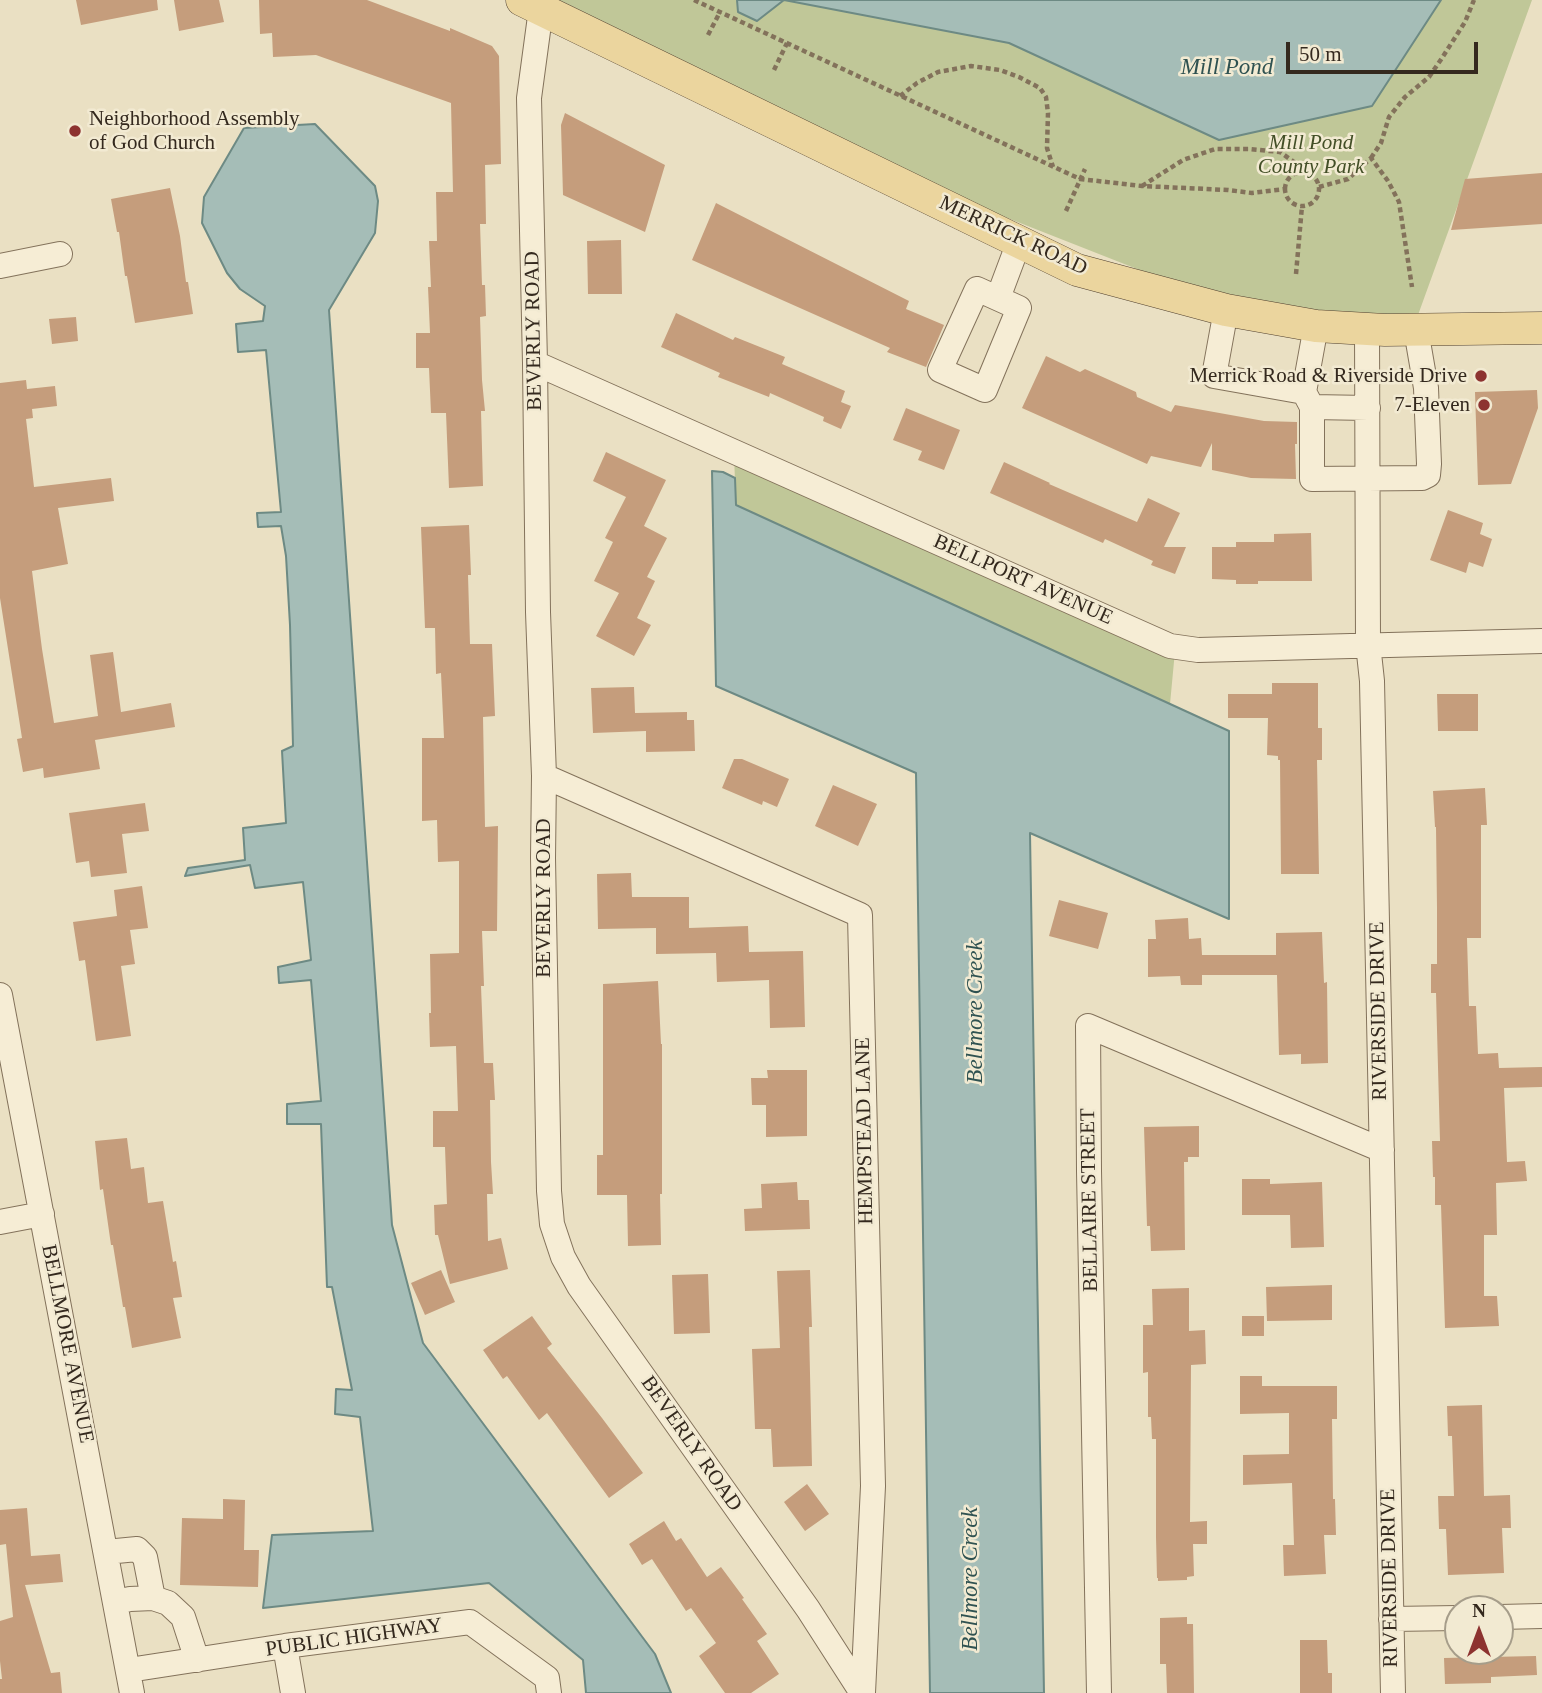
<!DOCTYPE html>
<style>
body{margin:0}
#map{position:relative;width:1542px;height:1693px;overflow:hidden;background:#eae0c3;font-family:Georgia,serif}
canvas{display:block}
.north{position:absolute;left:1444px;top:1595px;width:70px;height:70px;box-sizing:border-box;background:#f2ead2;border:2px solid #a69d8a;border-radius:50%;rotate:0deg;font-size:19px;font-weight:700;line-height:28px;text-align:center;color:#34291e}
.north::after{content:'';display:block;margin:auto;width:24px;height:32px;background:#8d3330;clip-path:polygon(50% 0,100% 100%,50% 72%,0 100%)}
.scale{position:absolute;left:1286px;top:42px;width:192px;height:32px;box-sizing:border-box;border:4px solid #34291e;border-top:0;padding-left:9px;font-size:21px;line-height:24px;white-space:nowrap;color:#34291e;-webkit-text-stroke:5px #f2ead2;paint-order:stroke}
</style>
<div id="map">
<canvas width="1542" height="1693"></canvas>
<div class="north">N</div>
<div class="scale">50 m</div>
</div>
<script>
const context = document.querySelector('canvas').getContext('2d');
context.lineJoin = 'round';
function fillPath(path, color) { context.fillStyle = color; context.fill(path, 'evenodd'); }
const poly = rows => new Path2D(rows.map(r => 'M' + r).join(''));
function strokePath(path, color, width, dash) { context.strokeStyle = color; context.lineWidth = width; context.lineCap = dash ? 'butt' : 'round'; context.setLineDash(dash || []); context.stroke(path); }
function drawText(font, color, halo, rows, align = 'center') {
  context.font = font + ' Georgia,serif'; context.lineWidth = 5; context.setLineDash([]); context.textBaseline = 'middle'; context.strokeStyle = halo; context.fillStyle = color; for (const [text, x, y, turn = 0] of rows) {
    context.save(); context.translate(x, y); context.rotate((+turn || 0) * Math.PI / 180); context.textAlign = isNaN(turn) ? turn : align; if (halo) context.strokeText(text, 0, 0); context.fillText(text, 0, 0); context.restore();
  }
}
const green = poly([
 [559,0,1532,0,1418,315,1315,314,1165,280,949,195,747,92],
 [734,456,1175,651,1170,704,736,505]
]);
const water = poly([
 [737,0,1441,0,1372,106,1219,140,1009,43,784,0,757,21,738,12,737,0],
 [315,124,375,186,378,201,375,233,329,310,392,1225,423,1343,655,1654,671,1693,586,1693,583,1660,489,1583,263,1608,272,1535,373,1531,360,1417,335,1414,336,1389,352,1390,332,1287,327,1287,321,1124,287,1124,287,1104,321,1101,311,980,279,983,278,967,311,960,303,882,255,888,250,865,185,876,188,868,245,860,243,828,286,823,282,751,293,746,290,625,286,556,281,526,258,527,257,513,281,512,266,350,238,352,236,324,263,321,265,306,240,289,227,273,202,223,204,197,244,128,315,124],
 [712,471,723,472,735,478,736,505,1229,731,1229,919,1030,833,1044,1693,930,1693,916,773,716,686,712,471]
]);
const building = poly([
 [76,0,157,0,158,10,81,25],
 [174,0,219,0,224,22,179,31],
 [259,0,367,0,450,31,450,28,492,46,499,56,501,164,485,165,486,224,480,224,482,285,485,285,486,316,480,317,482,380,485,411,481,411,483,486,449,488,446,413,431,413,429,368,416,368,416,333,430,333,428,287,431,287,429,241,437,241,436,192,453,192,451,103,316,55,273,57,272,33,260,34],
 [565,113,665,165,645,232,563,195,561,125],
 [1542,173,1542,224,1451,230,1465,179],
 [170,188,180,236,186,282,188,282,193,314,135,323,127,276,125,276,119,232,117,232,111,199],
 [716,203,909,301,906,309,944,325,926,367,887,352,890,348,692,260],
 [621,240,622,294,588,294,587,241],
 [676,313,733,340,735,337,785,357,782,364,845,391,841,402,851,406,841,429,823,421,824,417,770,393,769,397,718,377,720,373,661,347],
 [76,317,78,341,52,344,49,319],
 [1046,356,1080,372,1085,369,1136,392,1137,397,1171,412,1175,405,1264,421,1297,422,1297,444,1295,444,1296,479,1251,478,1212,470,1212,443,1201,467,1151,456,1147,464,1022,408],
 [26,380,27,389,55,386,57,406,32,409,33,418,26,419,34,487,111,478,114,501,58,508,68,564,32,571,42,649,54,723,98,716,90,655,113,652,121,712,171,703,175,727,95,740,100,769,44,778,43,768,23,772,17,739,22,738,0,598,0,383],
 [1537,390,1538,408,1511,484,1478,485,1475,392],
 [906,408,960,430,944,470,918,460,922,451,893,440],
 [606,452,666,480,644,526,667,538,647,577,655,581,637,618,651,625,634,656,596,636,619,593,594,581,613,542,605,538,626,497,593,481],
 [1004,462,1050,483,1049,484,1137,522,1148,498,1180,513,1164,547,1186,547,1175,574,1151,565,1153,561,1105,539,1103,543,990,493],
 [1448,510,1483,523,1480,534,1492,539,1483,567,1469,562,1466,573,1430,560],
 [469,525,471,575,468,575,470,644,492,644,495,716,483,717,485,827,498,826,497,931,482,931,484,986,481,986,484,1063,493,1063,495,1100,490,1100,491,1162,493,1194,487,1194,488,1241,501,1238,508,1269,450,1284,438,1235,435,1235,434,1205,447,1204,445,1147,433,1147,433,1111,458,1111,456,1046,430,1047,429,1013,431,1013,430,954,459,953,459,861,438,862,437,820,422,821,422,738,444,738,441,673,436,674,435,628,425,628,421,527],
 [1311,533,1312,581,1258,581,1258,584,1236,584,1236,580,1212,579,1212,547,1236,547,1236,542,1274,542,1274,534],
 [1272,683,1318,683,1318,728,1322,728,1322,760,1317,760,1319,874,1281,874,1280,760,1278,760,1278,756,1267,755,1268,718,1228,718,1228,694,1272,694],
 [634,687,635,713,687,712,687,720,694,720,695,751,646,752,646,731,593,733,591,688],
 [1437,694,1478,694,1478,731,1438,731],
 [734,759,742,759,789,779,777,807,763,801,762,805,722,788],
 [833,785,877,804,858,846,815,826],
 [1485,788,1487,825,1481,825,1481,938,1467,938,1469,1006,1476,1006,1478,1054,1498,1053,1499,1068,1542,1067,1542,1087,1504,1088,1507,1162,1525,1161,1527,1181,1496,1183,1497,1235,1484,1235,1484,1296,1497,1296,1499,1326,1445,1328,1441,1205,1435,1205,1435,1177,1433,1177,1432,1141,1440,1141,1436,993,1431,993,1431,964,1437,964,1437,908,1436,827,1435,827,1433,791],
 [145,803,149,831,122,834,127,873,91,877,89,861,76,863,69,813],
 [631,873,632,897,689,897,689,928,748,926,749,952,803,951,805,1027,770,1028,769,980,717,982,716,953,656,954,656,928,598,929,597,874],
 [142,886,148,928,130,930,135,964,121,966,131,1036,96,1041,85,960,79,961,73,922,117,916,114,890],
 [1059,900,1108,913,1098,949,1049,936],
 [1188,918,1189,939,1201,938,1202,955,1276,955,1276,933,1322,932,1324,983,1327,982,1328,1063,1301,1064,1301,1054,1279,1055,1277,975,1202,975,1202,985,1181,985,1180,976,1148,977,1148,939,1156,939,1155,920],
 [658,981,661,1044,662,1044,662,1194,660,1194,661,1245,628,1246,627,1195,597,1195,597,1155,603,1155,603,984],
 [767,1070,807,1070,807,1136,766,1137,766,1105,752,1105,751,1078,768,1078],
 [1199,1126,1199,1157,1188,1157,1188,1162,1184,1162,1185,1250,1151,1251,1150,1226,1147,1226,1144,1127],
 [127,1138,131,1169,144,1167,148,1203,163,1201,173,1262,176,1261,182,1297,173,1298,181,1338,132,1348,125,1307,123,1307,113,1245,111,1245,103,1189,100,1190,95,1141],
 [1242,1179,1270,1179,1270,1184,1322,1182,1324,1247,1291,1248,1290,1215,1242,1215],
 [797,1182,798,1200,809,1200,810,1229,745,1231,744,1209,762,1208,761,1184],
 [441,1270,455,1302,425,1315,411,1283],
 [810,1270,812,1327,809,1327,812,1466,773,1467,771,1429,755,1429,752,1349,780,1348,777,1271],
 [708,1274,710,1333,674,1334,672,1275],
 [1332,1285,1332,1320,1267,1321,1266,1287],
 [1189,1288,1189,1331,1205,1330,1206,1364,1191,1365,1190,1522,1207,1521,1207,1544,1193,1544,1194,1576,1187,1577,1187,1580,1158,1581,1158,1578,1157,1578,1156,1537,1156,1439,1152,1439,1151,1417,1148,1417,1148,1372,1143,1373,1143,1325,1153,1325,1152,1289],
 [532,1316,552,1344,547,1348,602,1418,643,1473,609,1498,547,1413,539,1420,507,1376,503,1379,483,1350],
 [1242,1316,1264,1316,1264,1336,1242,1336],
 [1240,1376,1262,1376,1262,1386,1337,1386,1337,1419,1332,1419,1333,1499,1335,1499,1336,1535,1324,1535,1326,1574,1284,1576,1283,1545,1294,1545,1292,1483,1243,1485,1243,1455,1289,1454,1289,1413,1240,1414],
 [1482,1405,1484,1496,1510,1495,1511,1528,1502,1528,1504,1573,1448,1575,1446,1529,1439,1529,1438,1496,1454,1496,1452,1436,1448,1436,1447,1406],
 [807,1484,829,1514,805,1531,784,1502],
 [223,1499,245,1500,244,1550,259,1550,258,1587,180,1585,182,1518,223,1519],
 [27,1508,31,1556,60,1554,63,1582,25,1585,51,1673,60,1672,62,1693,0,1693,0,1679,2,1679,0,1661,0,1621,13,1617,6,1544,0,1545,0,1510],
 [664,1521,676,1541,681,1538,707,1577,721,1567,744,1598,742,1599,767,1634,757,1641,779,1674,751,1693,725,1693,699,1656,716,1643,691,1608,686,1611,652,1559,642,1565,629,1544],
 [1187,1617,1187,1624,1193,1624,1194,1693,1167,1693,1166,1664,1160,1664,1160,1618],
 [1300,1640,1327,1640,1328,1673,1332,1673,1332,1693,1300,1693],
 [1536,1656,1537,1675,1491,1677,1491,1683,1445,1684,1444,1658]
]);
const path = poly([
 [694,0,1080,179,1142,186,1228,190,1252,193,1285,189],
 [708,35,720,12],
 [774,70,787,43],
 [900,96,917,83,938,72,971,66,1000,70,1019,77,1040,88,1046,97,1048,113,1047,148,1053,167],
 [1371,158,1381,143,1389,117,1405,97,1429,77,1442,58,1465,22,1474,0],
 '1285 189a17 17 0 1 1 34 0a17 17 0 1 1-34 0Z',
 [1142,186,1183,160,1215,149,1249,149,1280,152,1294,162,1299,173],
 [1319,187,1348,179,1371,158,1388,181,1399,202,1412,287],
 [1066,211,1085,169],
 [1296,274,1302,206]
]);
const minor = poly([
 [541,9,529,98,535,363,538,612,544,776,543,858,549,1191,552,1224,563,1257,579,1286,808,1609,862,1693],
 [0,266,60,254],
 [977,289,1019,308,985,390,940,370,977,289],
 [998,298,1019,242],
 [1226,310,1214,376,1304,392,1316,326],
 [1367,329,1368,644,1372,681,1393,1693],
 [535,363,1170,646,1198,650,1542,641],
 [1304,392,1312,407,1312,479,1422,478,1428,475,1429,464,1426,388,1416,330],
 [1312,407,1368,408],
 [544,776,860,915,873,1486,863,1693],
 [0,995,132,1693],
 [0,1222,42,1214],
 [106,1552,137,1549,145,1557,153,1598],
 [116,1602,130,1599,153,1598,168,1603,183,1617,197,1660],
 [1500,1617,1542,1616],
 [1391,1619,1458,1618],
 [285,1646,293,1693],
 [129,1670,285,1646,470,1622,547,1678,549,1693],
 [1099,1693,1089,1171,1088,1026,1382,1150]
]);
const major = poly([
 [522,0,1077,270,1226,310,1316,326,1385,330,1542,328]
]);
const markers = [
 [75,131,7,"#8d3330"],
 [1481,376,7,"#8d3330"],
 [1484,405,7,"#8d3330"]
];
const poiNames = [
 ["Neighborhood Assembly",89,119,"left"],
 ["of God Church",89,143,"left"],
 ["Merrick Road & Riverside Drive",1467,376],
 ["7-Eleven",1470,405]
];
const parkNames = [
 ["Mill Pond",1311,143],
 ["County Park",1311,167]
];
const streetNames = [
 ["MERRICK ROAD",1013,236,25],
 ["BEVERLY ROAD",534,331,-91],
 ["BELLPORT AVENUE",1023,580,24],
 ["BEVERLY ROAD",544,898,-90],
 ["RIVERSIDE DRIVE",1379,1011,-91],
 ["HEMPSTEAD LANE",865,1131,-91],
 ["BELLAIRE STREET",1090,1200,-91],
 ["BELLMORE AVENUE",67,1344,79],
 ["BEVERLY ROAD",691,1444,55],
 ["RIVERSIDE DRIVE",1390,1578,-91],
 ["PUBLIC HIGHWAY",354,1638,-8]
];
const waterNames = [
 ["Mill Pond",1227,68],
 ["Bellmore Creek",976,1012,-90],
 ["Bellmore Creek",971,1579,-90]
];
fillPath(green, '#c0c798');
fillPath(water, '#a5bdb7');
strokePath(water, '#6d8a84', 2);
fillPath(building, '#c59d7c');
strokePath(minor, '#83725b', 26);
strokePath(major, '#51402f', 33);
strokePath(path, '#83725b', 4.5, [5, 3.5]);
strokePath(minor, '#f6edd5', 24);
strokePath(major, '#ebd59e', 32);
for (const [x, y, r, color] of markers) { const dot = new Path2D(); dot.arc(x, y, r, 0, 2 * Math.PI); context.fillStyle = color; context.fill(dot); strokePath(dot, '#f2ead2', 2.5); }
drawText('21px', '#34291e', '#f2ead2', poiNames, 'right');
drawText('italic 21px', '#434f27', '#f2ead2', parkNames);
drawText('21px', '#34291e', '#f2ead2', streetNames);
drawText('italic 23px', '#2f5251', '#f2ead2', waterNames);
</script>
